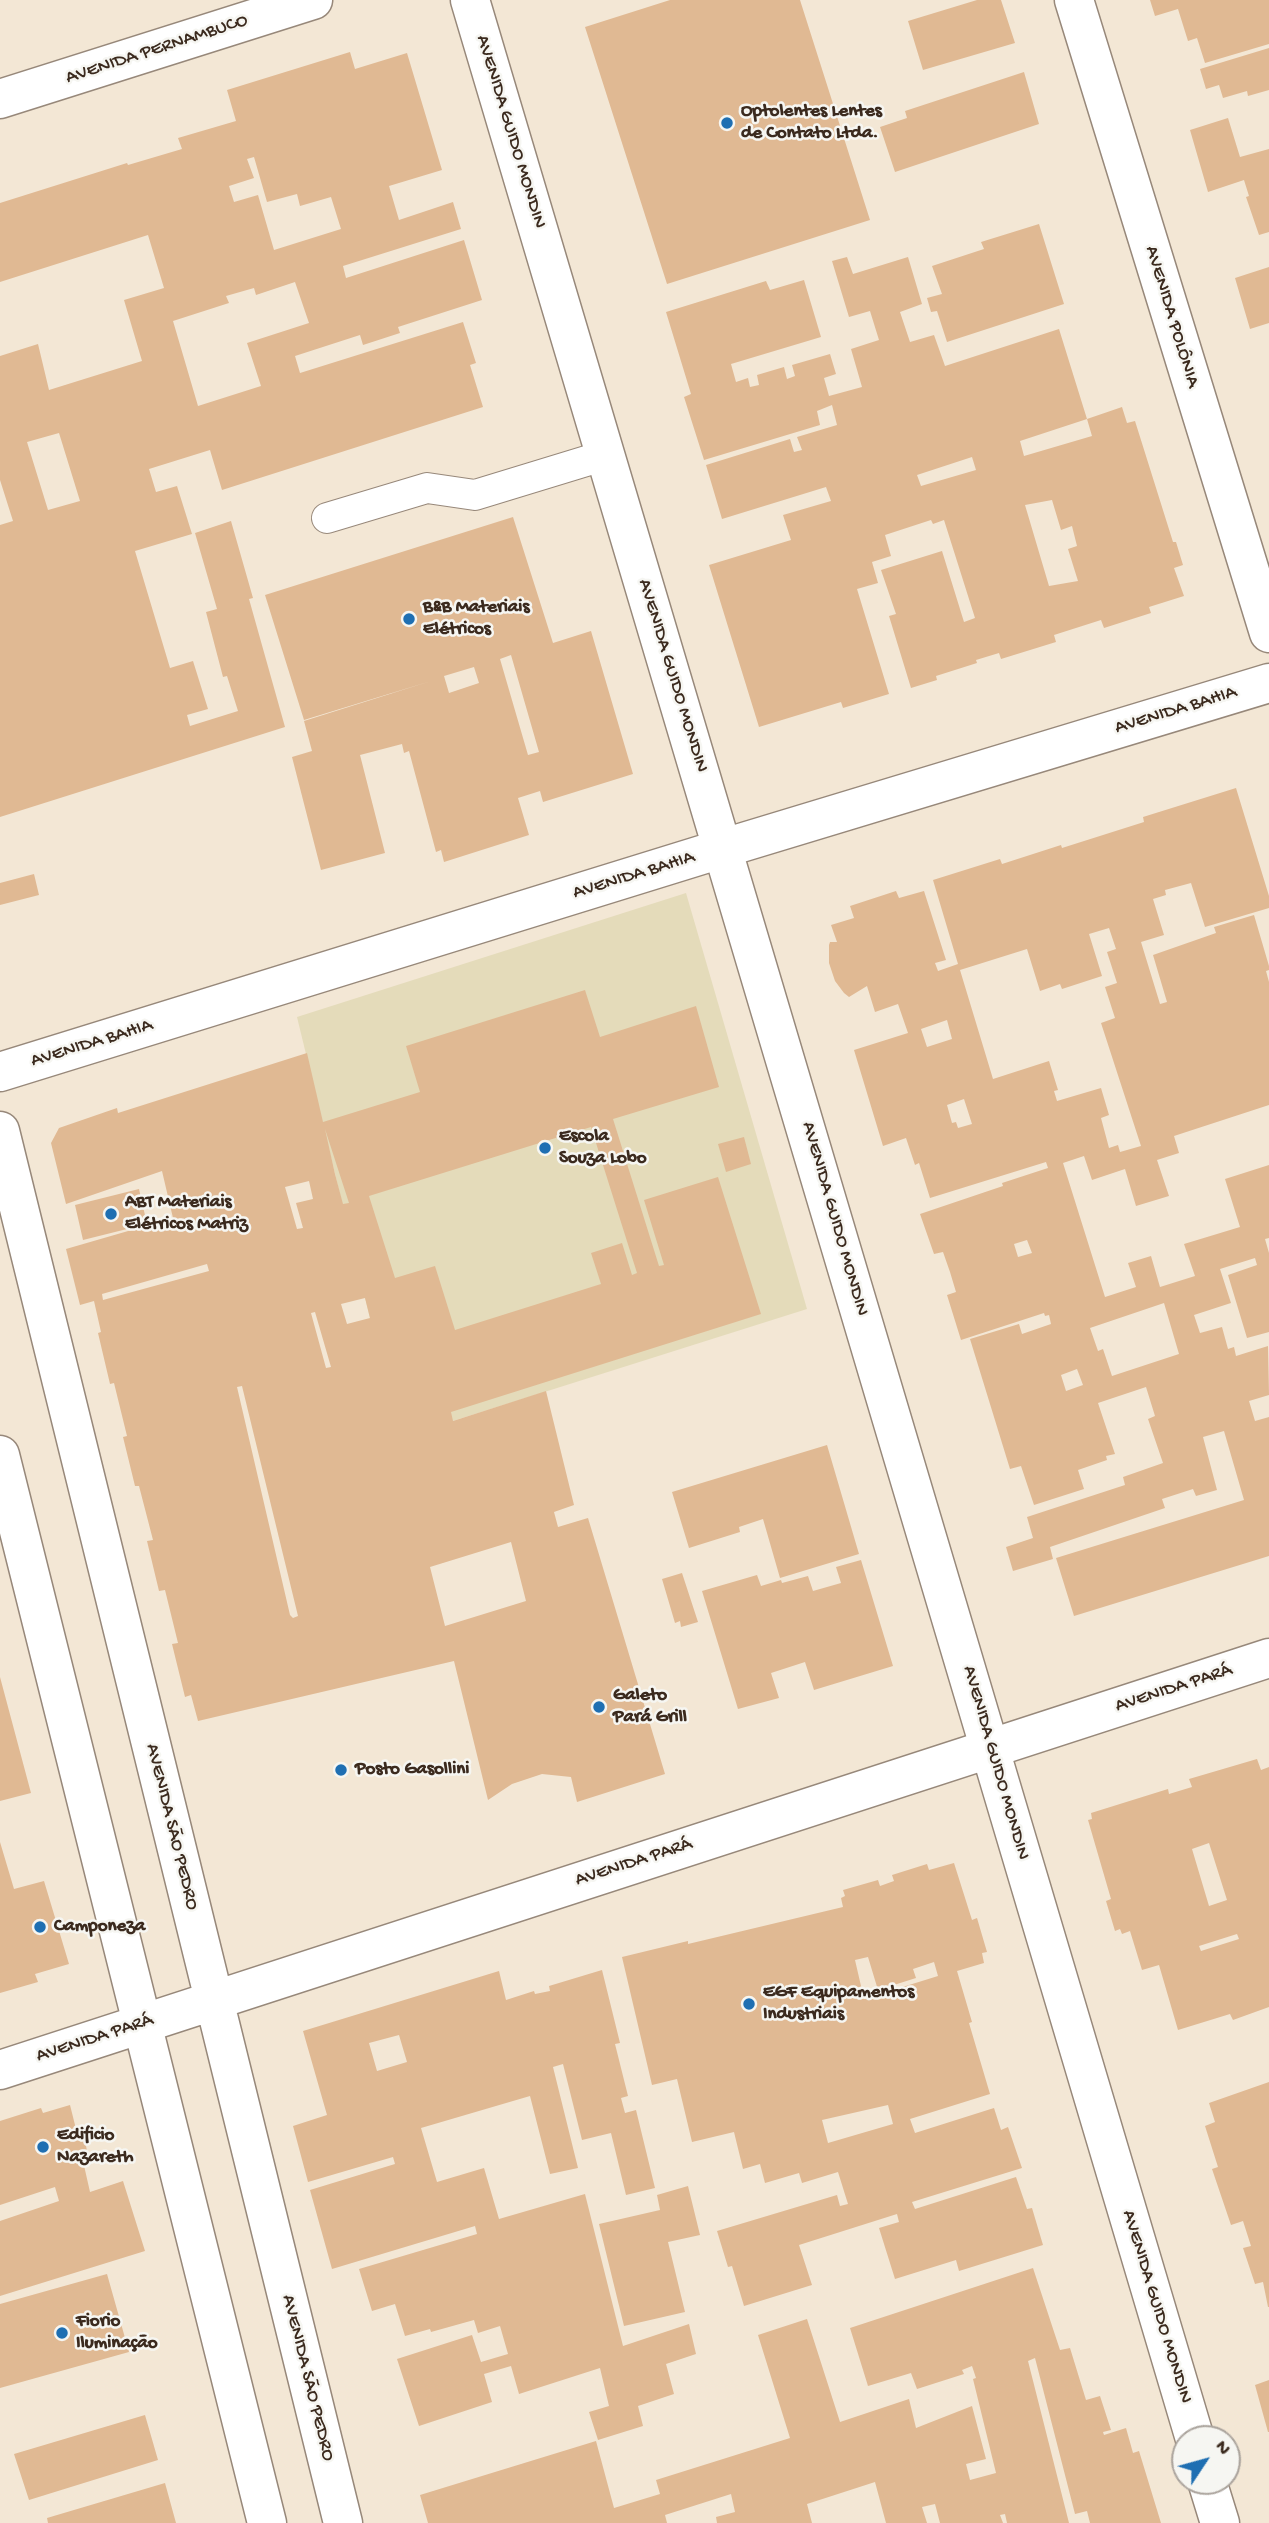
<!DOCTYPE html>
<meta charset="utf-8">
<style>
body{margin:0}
#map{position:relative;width:1269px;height:2523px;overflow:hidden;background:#f3e7d5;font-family:"Gochi Hand",sans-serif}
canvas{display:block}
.north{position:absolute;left:1171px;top:2425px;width:70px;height:70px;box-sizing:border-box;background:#f6f6f2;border:2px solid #aba49d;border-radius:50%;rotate:54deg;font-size:19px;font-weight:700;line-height:28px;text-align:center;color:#3b2a1e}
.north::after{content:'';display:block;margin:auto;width:24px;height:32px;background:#1f6fb2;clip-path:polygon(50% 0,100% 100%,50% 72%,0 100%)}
</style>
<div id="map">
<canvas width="1269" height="2523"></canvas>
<div class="north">N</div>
</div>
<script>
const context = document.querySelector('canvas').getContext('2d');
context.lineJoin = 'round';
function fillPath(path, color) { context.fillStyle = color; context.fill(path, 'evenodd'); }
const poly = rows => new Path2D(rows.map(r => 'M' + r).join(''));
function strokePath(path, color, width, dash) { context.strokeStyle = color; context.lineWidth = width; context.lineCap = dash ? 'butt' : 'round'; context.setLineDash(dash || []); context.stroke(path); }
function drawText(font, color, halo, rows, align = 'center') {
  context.font = font + ' "Gochi Hand",sans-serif'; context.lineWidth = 5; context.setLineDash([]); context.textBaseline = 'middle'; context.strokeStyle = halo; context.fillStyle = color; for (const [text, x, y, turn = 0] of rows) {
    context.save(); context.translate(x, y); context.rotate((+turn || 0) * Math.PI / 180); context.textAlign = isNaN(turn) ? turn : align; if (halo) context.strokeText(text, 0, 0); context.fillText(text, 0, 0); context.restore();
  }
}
const built = poly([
 [686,893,807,1309,399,1438,297,1017]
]);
const building = poly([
 [670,0,800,0,870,220,667,284,585,27],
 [977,0,1001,0,1015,43,923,70,908,21],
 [1150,0,1269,0,1269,44,1205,63,1197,38,1188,41,1178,9,1155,16],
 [1269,48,1269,90,1248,96,1247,91,1223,98,1219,85,1206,89,1200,69],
 [350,52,355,69,407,53,442,170,389,186,399,220,453,202,461,229,343,266,346,278,464,240,482,300,398,327,400,333,363,345,360,335,295,356,300,373,463,322,476,363,470,365,483,407,222,490,210,450,149,469,156,492,177,486,192,534,135,551,170,668,193,661,208,709,187,715,190,726,238,711,227,676,223,677,206,612,217,609,195,533,231,521,253,598,249,599,285,727,0,817,0,525,13,521,0,480,0,356,38,344,49,390,142,361,124,300,164,288,148,235,0,282,0,203,127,163,128,165,182,149,178,138,236,121,227,90],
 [254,157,267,202,297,194,300,206,331,197,341,229,274,250,258,195,234,202,229,186,254,178,247,159],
 [295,282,309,323,247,343,261,386,198,406,173,321,229,303,226,296,254,288,256,295],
 [59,433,80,501,48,510,27,442],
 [1024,72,1039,124,895,172,880,127,907,118,905,111],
 [1228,118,1240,157,1269,149,1269,232,1259,235,1246,197,1249,196,1244,180,1208,192,1190,130],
 [1039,224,1064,304,947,342,937,311,931,312,927,298,942,294,932,266,984,249,981,242],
 [847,257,853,274,908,257,922,304,900,312,910,342,934,335,945,366,1059,329,1087,419,1020,441,1024,456,1092,436,1087,419,1122,407,1127,423,1135,421,1173,542,1176,542,1183,565,1174,568,1184,596,1149,607,1151,613,1104,628,1101,620,1054,635,1056,642,1001,659,999,653,976,660,977,663,936,676,937,680,911,688,889,616,896,614,881,570,942,551,964,622,975,618,944,520,933,524,931,520,885,535,891,556,872,562,878,583,857,589,889,694,843,708,841,702,759,727,709,565,791,540,783,515,831,501,826,487,722,519,706,465,790,439,794,452,802,450,797,437,837,425,832,405,817,411,820,425,704,460,684,397,691,394,666,312,766,281,770,290,804,280,821,337,731,364,736,382,748,378,750,387,759,385,757,375,784,367,787,379,795,376,792,365,830,354,836,374,824,378,829,396,862,387,851,349,879,340,870,311,849,317,832,261],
 [972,457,976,470,921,486,917,475],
 [1052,500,1061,530,1072,526,1077,546,1068,549,1078,581,1049,586,1025,505],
 [1269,267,1269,323,1250,329,1235,278],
 [513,517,553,643,591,631,633,774,543,802,540,791,518,798,529,835,444,862,441,850,436,852,409,751,404,753,402,744,360,755,385,853,321,870,292,757,312,751,304,721,431,681,304,720,265,595],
 [511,655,539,752,528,755,500,659],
 [474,667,479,683,449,693,444,676],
 [1236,788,1269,896,1269,908,1205,927,1191,883,1165,890,1166,895,1153,899,1164,935,1141,942,1160,1004,1167,1002,1153,955,1216,933,1214,927,1254,915,1269,966,1269,970,1266,971,1269,982,1269,1105,1174,1136,1179,1153,1157,1160,1169,1196,1136,1206,1125,1169,1092,1180,1084,1156,1063,1163,1105,1297,1136,1287,1128,1263,1151,1256,1160,1287,1195,1276,1184,1244,1240,1227,1225,1179,1269,1165,1269,1238,1265,1239,1269,1253,1269,1332,1247,1338,1228,1275,1257,1265,1255,1258,1220,1269,1231,1303,1194,1315,1200,1333,1222,1327,1228,1349,1234,1347,1236,1356,1268,1346,1269,1395,1249,1401,1255,1421,1269,1417,1269,1556,1074,1616,1056,1558,1244,1500,1224,1431,1203,1437,1217,1490,1196,1496,1193,1489,1162,1499,1165,1508,1050,1547,1053,1559,1013,1571,1006,1547,1033,1538,1027,1517,1125,1485,1123,1477,1163,1463,1148,1419,1155,1416,1146,1387,1098,1403,1115,1454,1106,1456,1107,1460,1078,1470,1084,1489,1034,1505,1021,1466,1010,1469,970,1339,1019,1324,1022,1334,1051,1324,1049,1315,1045,1316,1044,1313,961,1340,947,1295,956,1292,950,1272,943,1252,934,1254,920,1214,1003,1186,1002,1183,1048,1168,1046,1162,930,1198,919,1163,915,1165,906,1138,883,1146,854,1050,908,1033,898,1004,875,1012,867,986,849,997,844,993,835,981,829,963,829,945,830,942,837,942,831,925,854,918,850,906,896,891,899,898,924,891,946,960,935,963,938,971,958,964,933,880,1000,859,1002,864,1061,845,1062,848,1144,822,1143,817],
 [1109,928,1116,949,1107,952,1117,983,1105,987,1115,1018,1101,1023,1141,1146,1120,1152,1118,1145,1109,1148,1101,1118,1109,1115,1101,1088,1057,1101,1054,1091,1058,1090,1049,1061,993,1079,960,970,1027,949,1040,991,1060,984,1062,989,1102,976,1089,934],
 [947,1020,952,1039,927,1047,921,1029],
 [964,1099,972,1124,958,1128,956,1122,952,1123,947,1105],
 [1027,1240,1032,1253,1018,1257,1014,1244],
 [1164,1303,1179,1354,1112,1376,1103,1349,1098,1351,1090,1328],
 [1077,1369,1083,1385,1066,1391,1061,1375],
 [34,874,39,895,0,905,0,883],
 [585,990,600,1037,696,1006,719,1087,613,1119,659,1266,664,1265,644,1200,718,1177,761,1314,451,1412,453,1421,546,1391,574,1505,554,1512,558,1527,588,1518,665,1774,577,1802,571,1777,542,1774,512,1784,488,1800,454,1661,198,1721,191,1695,185,1697,172,1644,178,1643,165,1590,159,1591,147,1541,153,1540,139,1486,135,1486,123,1437,127,1436,114,1383,110,1384,98,1333,101,1332,94,1301,80,1305,66,1249,173,1218,162,1171,66,1204,51,1143,59,1128,117,1108,118,1113,307,1053,323,1122,420,1092,406,1046],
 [591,1127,637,1273,632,1275,622,1243,591,1253,601,1284,455,1330,435,1266,395,1278,369,1196],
 [325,1129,349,1203,343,1204,335,1174],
 [309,1181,313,1199,296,1203,303,1228,297,1229,285,1187],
 [207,1264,209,1271,103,1300,102,1294],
 [365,1298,370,1318,347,1324,341,1304],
 [315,1312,331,1367,326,1368,311,1313],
 [242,1386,298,1616,293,1618,290,1615,237,1387],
 [511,1542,526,1601,445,1626,430,1567],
 [744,1137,751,1164,726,1172,718,1144],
 [139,1189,147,1224,83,1240,75,1205],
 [827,1445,859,1554,780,1578,763,1519,739,1527,740,1532,689,1548,672,1492],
 [861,1560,893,1666,814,1690,805,1662,771,1673,779,1698,738,1709,702,1591,757,1575,761,1586,781,1580,782,1583,808,1576,813,1591,841,1583,836,1567],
 [682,1573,698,1622,681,1627,680,1621,675,1623,662,1579],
 [0,1677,31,1793,0,1801],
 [1257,1759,1261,1770,1269,1767,1269,2007,1233,2020,1230,2014,1178,2030,1159,1965,1142,1970,1130,1931,1122,1934,1120,1929,1115,1931,1106,1901,1111,1899,1088,1820,1092,1819,1091,1813,1168,1789,1169,1794,1192,1787,1189,1779],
 [1209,1843,1227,1900,1209,1906,1192,1849],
 [1237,1934,1239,1939,1201,1951,1199,1946],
 [0,1842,14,1889,44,1881,69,1964,35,1974,38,1982,0,1993],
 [954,1863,972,1920,977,1918,987,1952,982,1953,984,1963,957,1971,972,2022,969,2023,990,2094,910,2119,915,2133,994,2108,1001,2130,1008,2127,1022,2168,912,2202,915,2209,1016,2177,1027,2209,1032,2208,1043,2245,959,2271,956,2260,895,2279,879,2228,899,2222,897,2214,799,2245,812,2285,744,2306,732,2266,728,2267,717,2231,837,2195,840,2206,848,2204,838,2172,802,2183,799,2173,765,2183,760,2164,743,2169,734,2132,692,2142,677,2079,652,2085,622,1957,688,1941,688,1944,843,1907,841,1898,845,1896,843,1890,878,1880,880,1886,894,1881,892,1875,927,1864,929,1870],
 [868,1957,878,1990,916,1978,913,1969,934,1962,938,1976,864,1999,855,1960],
 [888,2105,893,2124,828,2143,822,2120],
 [602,1970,620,2043,615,2044,628,2096,621,2098,625,2113,636,2110,655,2188,626,2195,611,2133,582,2140,563,2064,553,2067,578,2168,550,2174,530,2096,421,2128,437,2182,484,2168,499,2219,585,2194,623,2346,689,2324,696,2354,666,2364,674,2394,638,2406,643,2426,598,2440,589,2412,609,2406,600,2368,519,2394,511,2366,484,2374,492,2402,419,2426,397,2359,472,2335,481,2362,508,2354,500,2326,478,2333,474,2320,431,2332,430,2329,405,2336,395,2304,372,2311,359,2269,477,2234,475,2226,332,2269,310,2190,395,2164,393,2157,308,2182,293,2126,327,2115,303,2031,499,1971,506,2000,534,1991,535,1994,550,1991,549,1986],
 [399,2035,407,2062,377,2071,369,2043],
 [1269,2082,1269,2307,1268,2307,1263,2282,1255,2284,1243,2248,1251,2246,1243,2221,1231,2225,1212,2169,1218,2167,1205,2126,1215,2122,1209,2103],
 [70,2105,77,2133,83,2132,89,2160,83,2161,90,2192,123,2181,145,2251,0,2296,0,2221,59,2201,55,2187,0,2205,0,2121,41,2108,43,2113],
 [688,2186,700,2235,668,2242,685,2312,624,2326,599,2224,660,2210,657,2195],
 [1033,2268,1060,2350,1070,2348,1086,2400,1100,2396,1111,2430,1103,2432,1104,2435,1126,2428,1133,2453,1139,2451,1161,2523,1090,2523,1087,2511,1075,2514,1035,2358,1028,2361,1069,2523,1007,2523,1005,2514,1000,2515,1003,2523,940,2523,935,2504,922,2507,927,2523,886,2523,875,2482,807,2504,812,2523,717,2523,716,2517,735,2512,731,2494,665,2515,667,2523,428,2523,420,2495,596,2441,614,2508,660,2494,656,2480,790,2438,758,2335,807,2319,840,2422,909,2399,916,2428,972,2406,986,2459,966,2464,970,2480,996,2473,973,2379,976,2378,972,2366,962,2370,964,2374,917,2389,911,2373,868,2386,850,2328],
 [107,2274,129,2352,0,2388,0,2304],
 [1269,2380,1269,2432,1268,2432,1255,2385],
 [145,2415,158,2460,29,2500,14,2454],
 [165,2483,176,2523,48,2523,47,2518]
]);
const service = poly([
 [327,518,427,488,475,495,606,455]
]);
const minor = poly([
 [470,0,1195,2439],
 [1074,0,1269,633],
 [0,1072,724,848,1269,683],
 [1207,2481,1220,2523]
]);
const tertiary = poly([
 [0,99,313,0],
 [0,1131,343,2523],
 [0,1455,267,2523],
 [0,2070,1269,1658]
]);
const markers = [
 [727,123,7,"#1f6fb2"],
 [409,619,7,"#1f6fb2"],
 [545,1148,7,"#1f6fb2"],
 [111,1214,7,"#1f6fb2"],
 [599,1707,7,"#1f6fb2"],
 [341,1770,7,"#1f6fb2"],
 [40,1927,7,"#1f6fb2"],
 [749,2004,7,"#1f6fb2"],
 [43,2147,7,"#1f6fb2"],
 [62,2333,7,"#1f6fb2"]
];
const streetNames = [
 ["AVENIDA PERNAMBUCO",157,50,-18],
 ["AVENIDA GUIDO MONDIN",510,132,73],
 ["AVENIDA POLÔNIA",1171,317,73],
 ["AVENIDA GUIDO MONDIN",672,676,73],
 ["AVENIDA BAHIA",1176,711,-17],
 ["AVENIDA BAHIA",634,876,-17],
 ["AVENIDA BAHIA",92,1044,-17],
 ["AVENIDA GUIDO MONDIN",834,1219,74],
 ["AVENIDA PARÁ",1174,1689,-18],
 ["AVENIDA GUIDO MONDIN",995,1763,74],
 ["AVENIDA SÃO PEDRO",171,1827,76],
 ["AVENIDA PARÁ",634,1863,-18],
 ["AVENIDA PARÁ",95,2039,-18],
 ["AVENIDA GUIDO MONDIN",1156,2307,73],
 ["AVENIDA SÃO PEDRO",307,2378,76]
];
const poiNames = [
 ["Optolentes Lentes",741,112],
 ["de Contato Ltda.",741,134],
 ["B&B Materiais",423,608],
 ["Elétricos",423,630],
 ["Escola",559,1137],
 ["Souza Lobo",559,1159],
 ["ABT Materiais",125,1203],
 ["Elétricos Matriz",125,1225],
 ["Galeto",613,1696],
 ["Pará Grill",613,1718],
 ["Posto Gasollini",355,1770],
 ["Camponeza",54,1927],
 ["EGF Equipamentos",763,1993],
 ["Industriais",763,2015],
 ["Edificio",57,2136],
 ["Nazareth",57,2158],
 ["Fiorio",76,2322],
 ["Iluminação",76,2344]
];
fillPath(built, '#e4dbba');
fillPath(building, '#e0b993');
strokePath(service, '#97887a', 32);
strokePath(minor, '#97887a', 41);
strokePath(tertiary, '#97887a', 41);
strokePath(service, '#fff', 30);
strokePath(minor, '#fff', 38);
strokePath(tertiary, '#fff', 38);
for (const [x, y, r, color] of markers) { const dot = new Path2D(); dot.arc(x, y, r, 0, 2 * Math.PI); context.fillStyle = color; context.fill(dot); strokePath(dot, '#f6f6f2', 2.5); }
drawText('19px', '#3b2a1e', '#f6f6f2', streetNames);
drawText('bold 19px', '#3b2a1e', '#f6f6f2', poiNames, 'left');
</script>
